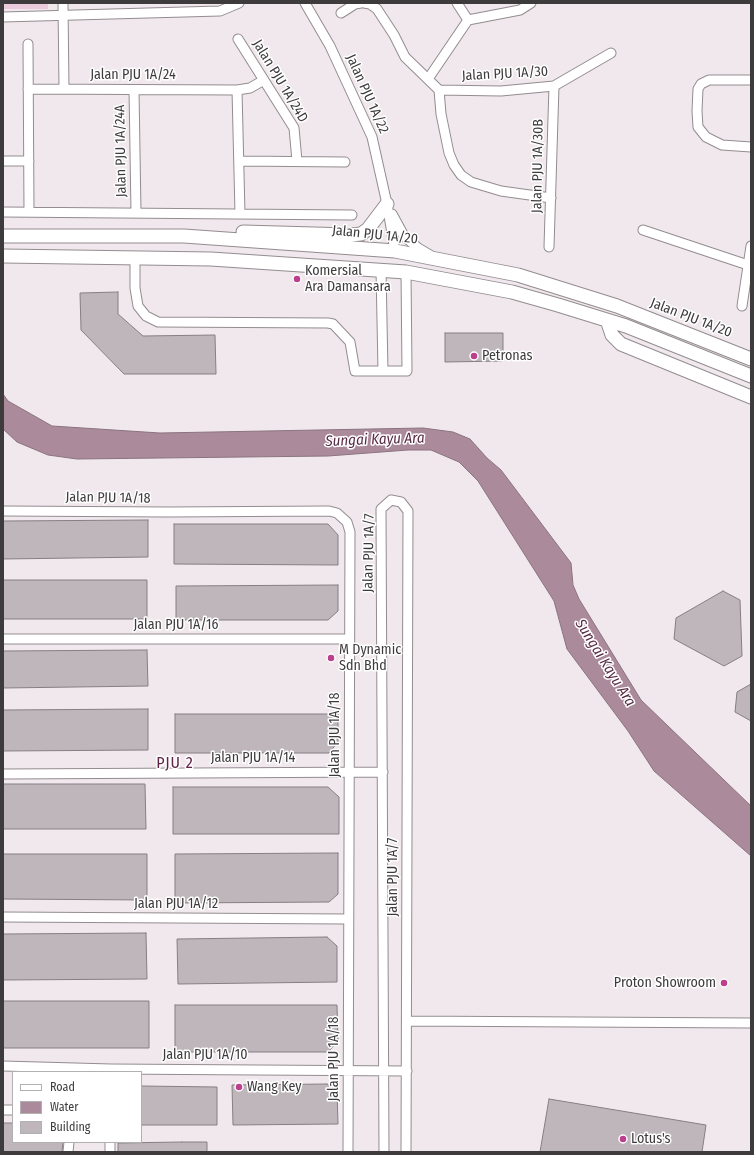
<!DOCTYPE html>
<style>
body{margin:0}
#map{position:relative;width:754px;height:1155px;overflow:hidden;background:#f0e8ec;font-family:"Fira Sans Condensed",sans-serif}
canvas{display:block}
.frame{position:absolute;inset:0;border:4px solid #3e3b3c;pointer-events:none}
.legend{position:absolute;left:12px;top:1071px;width:130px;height:72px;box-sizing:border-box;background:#fff;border:1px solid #b2b1b1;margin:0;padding:5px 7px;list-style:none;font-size:12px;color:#3e3b3c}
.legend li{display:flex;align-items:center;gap:8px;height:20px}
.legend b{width:20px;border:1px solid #b2b1b1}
</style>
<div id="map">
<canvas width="754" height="1155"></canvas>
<div class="frame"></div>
<ul class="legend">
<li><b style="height:5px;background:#fff"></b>Road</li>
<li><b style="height:11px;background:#ab8b9b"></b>Water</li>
<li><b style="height:11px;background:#beb6ba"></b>Building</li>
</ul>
</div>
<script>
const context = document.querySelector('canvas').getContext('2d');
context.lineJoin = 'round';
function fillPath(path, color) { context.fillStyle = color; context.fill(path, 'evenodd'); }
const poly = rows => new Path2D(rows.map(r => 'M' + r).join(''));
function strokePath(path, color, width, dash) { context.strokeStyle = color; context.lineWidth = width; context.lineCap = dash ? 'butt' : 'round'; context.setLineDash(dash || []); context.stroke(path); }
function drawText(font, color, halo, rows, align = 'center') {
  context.font = font + ' "Fira Sans Condensed",sans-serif'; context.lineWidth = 3; context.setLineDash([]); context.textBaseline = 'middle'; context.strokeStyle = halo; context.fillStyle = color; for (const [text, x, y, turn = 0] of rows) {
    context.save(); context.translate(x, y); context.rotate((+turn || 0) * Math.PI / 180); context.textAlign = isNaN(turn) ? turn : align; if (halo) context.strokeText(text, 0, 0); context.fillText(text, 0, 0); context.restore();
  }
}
const green = poly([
 [3,3,48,3,48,9,3,9]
]);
const water = poly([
 [3,394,8,401,52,426,160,433,423,428,453,432,470,439,487,458,501,470,571,563,573,585,579,599,641,700,751,806,751,856,654,771,628,731,567,649,554,601,478,481,459,462,431,450,408,450,328,456,77,459,48,455,17,442,3,429,3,394]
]);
const building = poly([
 [118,292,118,314,143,336,215,335,216,374,124,374,81,330,80,293,118,292],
 [445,333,503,333,503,361,445,362,445,333],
 [148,520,148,557,3,559,3,521,148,520],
 [174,524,328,524,338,535,338,565,174,564,174,524],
 [3,580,147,580,147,619,3,619,3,580],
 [338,585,338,611,328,620,176,620,176,586,338,585],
 [723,591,740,600,742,656,724,666,674,639,676,618,723,591],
 [147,650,148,686,3,688,3,651,147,650],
 [751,684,751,721,735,712,737,692,751,684],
 [148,709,148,750,3,751,3,710,148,709],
 [175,714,338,714,338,742,329,753,175,753,175,714],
 [3,784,145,784,146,829,3,829,3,784],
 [173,787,328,787,339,797,339,834,173,834,173,787],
 [338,853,338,894,329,902,175,903,175,854,338,853],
 [3,854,147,854,147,900,3,899,3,854],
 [146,933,147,979,3,980,3,934,146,933],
 [327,937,337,946,337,982,178,984,177,939,327,937],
 [3,1001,149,1001,149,1048,3,1048,3,1001],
 [175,1005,337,1005,338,1041,328,1052,175,1052,175,1005],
 [327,1084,337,1091,338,1124,233,1125,232,1085,327,1084],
 [141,1086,217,1087,217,1125,141,1125,141,1086],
 [549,1099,706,1125,702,1152,540,1152,549,1099],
 [3,1123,13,1123,13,1142,63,1142,62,1152,3,1152,3,1123],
 [182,1142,207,1142,207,1152,118,1152,118,1143,182,1142]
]);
const street = poly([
 [63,3,64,89],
 [305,3,330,46,372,137,387,204,395,251],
 [364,3,370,4,377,9,394,35,405,57,439,90,441,114,449,153,454,165,461,175,471,182,501,191,551,198],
 [457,3,468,20],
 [341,13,355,4,361,3],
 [3,17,220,11,239,3],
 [468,20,520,10,531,3],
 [238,39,294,128,297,161],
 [28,44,29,212],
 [428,79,468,20],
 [751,80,709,80,701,84,698,89,697,111,698,127,706,137,722,145,751,147],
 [28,89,237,90,250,88,264,80],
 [134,90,136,213],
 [237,90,240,214],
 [439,90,501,91,554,86,611,53],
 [3,161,29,161],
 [240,161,345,162],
 [3,212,352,215],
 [392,214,404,236,418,248,430,255],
 [643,230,748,265],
 [549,247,554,86],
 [135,258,135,288,138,306,146,316,158,322,328,323,333,324,350,342,355,371,383,371],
 [381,270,383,371,407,371,406,272],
 [742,306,751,246],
 [3,511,169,512,329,511,337,513,347,522,350,532,348,1152],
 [3,639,349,639],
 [3,774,383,772],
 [3,917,348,919],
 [407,1021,751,1023],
 [3,1066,111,1069,407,1071],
 [3,1110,13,1110],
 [68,1152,69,1142],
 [110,1152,110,1142],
 [384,1152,381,509,391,500,401,502,408,511,406,1152]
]);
const secondary = poly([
 [243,232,350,235,361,234,368,229,387,204],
 [3,236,184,236,395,251,518,275,617,306,751,359],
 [3,256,211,259,406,272,512,292,558,305,626,326,751,376],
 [607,320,612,335,621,344,751,397]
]);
const markers = [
 [297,279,4,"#bc3f8d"],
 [474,356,4,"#bc3f8d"],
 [331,658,4,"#bc3f8d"],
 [724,983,4,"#bc3f8d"],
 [239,1087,4,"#bc3f8d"],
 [623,1139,4,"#bc3f8d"]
];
const streetNames = [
 ["Jalan PJU 1A/30",505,74,-3],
 ["Jalan PJU 1A/24",133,75],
 ["Jalan PJU 1A/24D",280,81,59],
 ["Jalan PJU 1A/22",367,94,66],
 ["Jalan PJU 1A/24A",121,151,-91],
 ["Jalan PJU 1A/30B",538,166,-89],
 ["Jalan PJU 1A/20",375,235,6],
 ["Jalan PJU 1A/20",691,318,21],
 ["Jalan PJU 1A/18",108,498,1],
 ["Jalan PJU 1A/7",369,553,-89],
 ["Jalan PJU 1A/16",176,625],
 ["Jalan PJU 1A/18",335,735,-90],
 ["Jalan PJU 1A/14",253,758],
 ["Jalan PJU 1A/7",393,877,-90],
 ["Jalan PJU 1A/12",176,904],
 ["Jalan PJU 1A/10",205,1055],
 ["Jalan PJU 1A/18",334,1059,-90]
];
const poiNames = [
 ["Komersial",305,271],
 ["Ara Damansara",305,287],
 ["Petronas",482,356],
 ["M Dynamic",339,650],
 ["Sdn Bhd",339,666],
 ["Proton Showroom",716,983,"right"],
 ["Wang Key",247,1087],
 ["Lotus's",631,1139]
];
const waterNames = [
 ["Sungai Kayu Ara",375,440,-2],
 ["Sungai Kayu Ara",605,663,58]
];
const quarterNames = [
 ["PJU 2",175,764]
];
fillPath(green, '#ebcadb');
fillPath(water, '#ab8b9b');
strokePath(water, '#8a737e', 1);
fillPath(building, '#beb6ba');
strokePath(building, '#857f82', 1);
strokePath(street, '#938c90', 11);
strokePath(secondary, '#938c90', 15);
strokePath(street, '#fff', 9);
strokePath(secondary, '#fff', 13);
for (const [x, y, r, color] of markers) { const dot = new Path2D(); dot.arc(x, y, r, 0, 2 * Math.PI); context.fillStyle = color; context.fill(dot); strokePath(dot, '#fff', 1.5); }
drawText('14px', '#3e3b3c', '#fff', streetNames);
drawText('14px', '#3e3b3c', '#fff', poiNames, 'left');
drawText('italic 15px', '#592c46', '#fff', waterNames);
context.letterSpacing = '1px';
drawText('16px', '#612449', '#fff', quarterNames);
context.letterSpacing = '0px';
</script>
